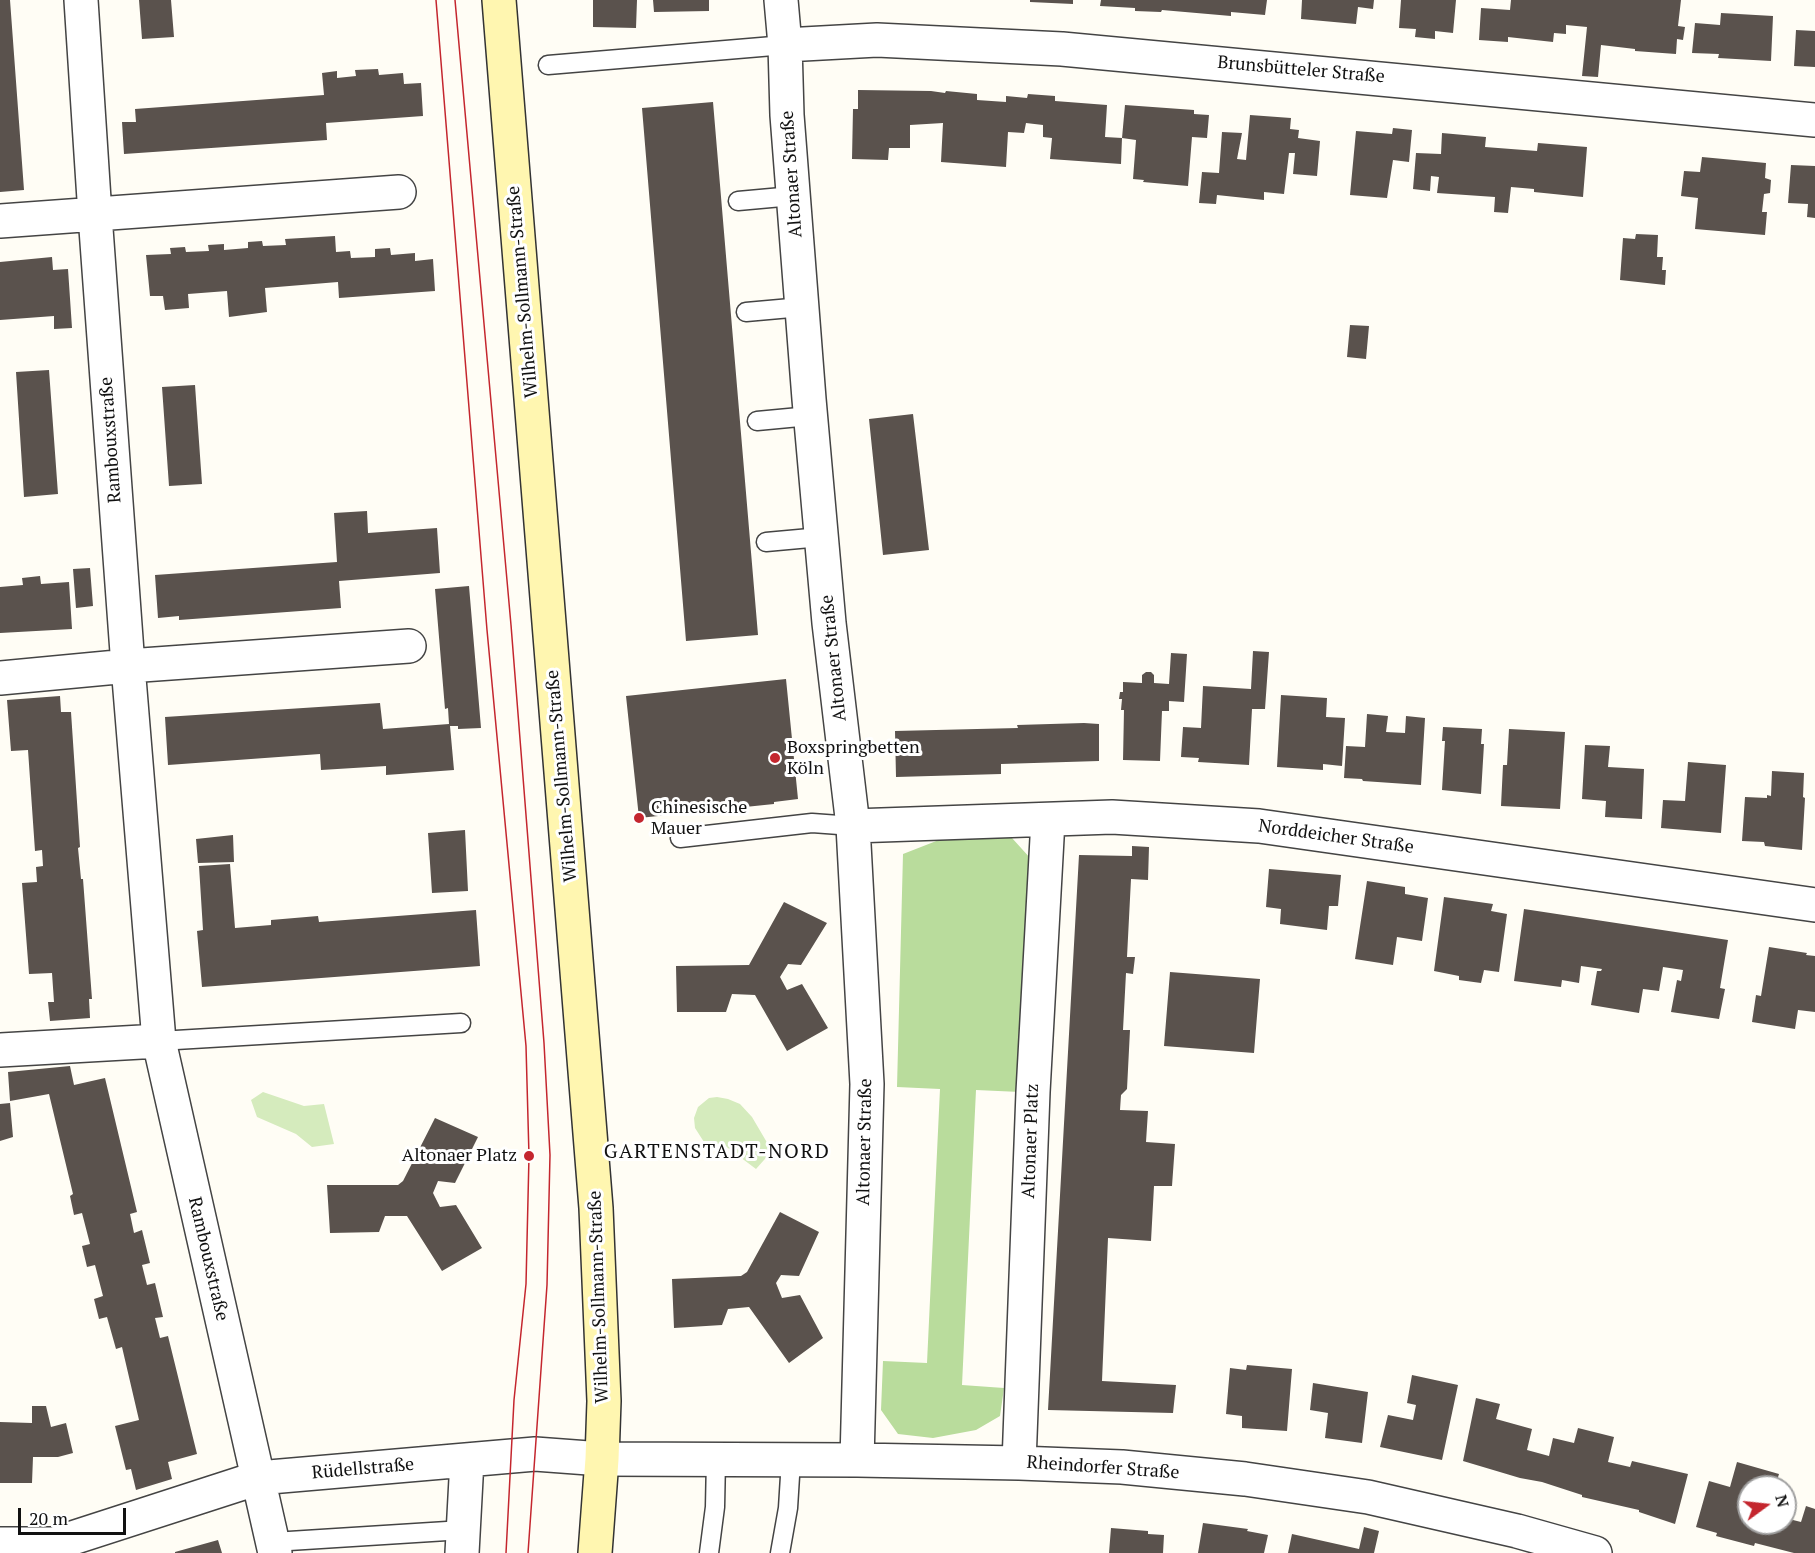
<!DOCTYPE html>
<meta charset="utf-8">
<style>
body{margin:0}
#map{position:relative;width:1815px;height:1553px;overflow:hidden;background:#fffdf5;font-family:"PT Serif",serif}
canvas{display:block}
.north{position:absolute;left:1737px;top:1475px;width:60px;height:60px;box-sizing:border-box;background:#fff;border:2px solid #a0a0a0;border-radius:50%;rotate:75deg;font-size:16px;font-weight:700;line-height:24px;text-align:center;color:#111}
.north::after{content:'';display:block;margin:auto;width:21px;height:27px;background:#c4262e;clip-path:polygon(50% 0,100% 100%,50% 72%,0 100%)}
.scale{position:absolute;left:18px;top:1508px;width:108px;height:27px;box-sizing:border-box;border:3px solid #111;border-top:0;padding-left:8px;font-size:18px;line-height:21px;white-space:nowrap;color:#111;-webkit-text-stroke:4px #fff;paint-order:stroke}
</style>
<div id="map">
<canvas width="1815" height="1553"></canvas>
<div class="north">N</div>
<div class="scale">20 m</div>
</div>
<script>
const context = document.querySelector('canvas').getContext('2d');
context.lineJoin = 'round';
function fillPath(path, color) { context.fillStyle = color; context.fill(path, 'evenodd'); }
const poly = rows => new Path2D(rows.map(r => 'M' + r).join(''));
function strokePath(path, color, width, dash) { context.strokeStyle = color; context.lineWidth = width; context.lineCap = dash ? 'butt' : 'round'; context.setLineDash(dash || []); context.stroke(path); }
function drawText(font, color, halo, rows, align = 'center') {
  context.font = font + ' "PT Serif",serif'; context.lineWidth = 6; context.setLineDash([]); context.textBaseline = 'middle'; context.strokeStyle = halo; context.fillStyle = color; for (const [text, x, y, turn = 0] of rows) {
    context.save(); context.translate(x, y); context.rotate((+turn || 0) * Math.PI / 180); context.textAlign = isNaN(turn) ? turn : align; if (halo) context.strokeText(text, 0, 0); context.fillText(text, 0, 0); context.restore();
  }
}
const green = poly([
 [263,1092,304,1106,324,1104,334,1144,312,1147,296,1134,257,1117,251,1100],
 [717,1097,728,1099,740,1104,752,1117,772,1151,756,1169,724,1145,704,1142,695,1128,694,1118,698,1107,709,1098]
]);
const forest = poly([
 [944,838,1012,838,1031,859,1020,1092,976,1090,962,1385,1004,1388,1000,1416,976,1430,933,1438,898,1434,881,1410,883,1361,927,1363,940,1089,897,1087,903,854]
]);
const building = poly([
 [0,0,10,0,24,190,0,192],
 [139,0,171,0,174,37,142,39],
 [593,0,637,0,636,28,593,27],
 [653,0,709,0,709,11,654,12],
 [1030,0,1073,0,1073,4,1030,2],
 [1101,0,1267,0,1265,15,1231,12,1231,16,1162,10,1161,12,1135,11,1135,8,1100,6],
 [1302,0,1374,0,1373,9,1358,7,1356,24,1301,19],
 [1401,0,1456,0,1453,33,1435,31,1435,39,1415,37,1416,29,1399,28],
 [1511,0,1681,0,1678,26,1685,27,1683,40,1677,39,1676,54,1635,51,1635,49,1601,45,1598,77,1582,76,1587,27,1566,25,1566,34,1554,33,1553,42,1508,37,1508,42,1479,40,1481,8,1510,10],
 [1721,13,1773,16,1771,61,1718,58,1719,54,1692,53,1695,23,1720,25],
 [1796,30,1815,31,1815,67,1794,66],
 [378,69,379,75,403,73,404,84,421,83,423,116,326,123,327,140,124,154,122,122,136,122,135,109,324,95,322,73,337,71,337,78,356,76,355,70],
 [858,90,931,91,945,93,946,91,977,94,977,100,1006,102,1006,96,1027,98,1028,94,1055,96,1055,101,1107,105,1105,137,1122,138,1121,164,1050,159,1052,138,1043,137,1043,125,1026,123,1024,133,1008,132,1006,167,941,162,943,123,910,125,910,148,889,148,888,160,852,159,853,109,858,109],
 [713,102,758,635,686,641,642,108],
 [1125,105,1194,110,1194,114,1209,115,1207,138,1192,137,1188,186,1143,182,1144,180,1133,179,1136,140,1122,138],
 [1250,115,1291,118,1290,129,1299,130,1298,138,1320,141,1317,176,1293,174,1295,153,1289,153,1284,194,1264,192,1264,200,1217,195,1216,204,1199,203,1202,172,1219,173,1222,132,1242,133,1237,159,1246,160],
 [1393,128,1412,130,1409,162,1393,160,1387,198,1350,195,1356,131,1392,134],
 [1442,133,1486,137,1485,147,1537,151,1538,143,1587,147,1583,197,1534,192,1534,189,1511,187,1508,213,1494,212,1495,197,1437,193,1439,177,1431,176,1430,191,1413,189,1416,153,1441,154],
 [1702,157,1766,163,1765,178,1771,180,1770,193,1764,194,1762,212,1767,212,1765,235,1695,229,1698,198,1681,196,1684,171,1700,172],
 [1791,165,1815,166,1815,218,1807,217,1808,204,1788,203],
 [1636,234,1658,235,1657,257,1663,257,1662,270,1666,270,1665,285,1620,280,1623,238,1635,239],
 [335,236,336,252,350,251,351,258,375,257,375,249,390,248,391,255,415,253,415,261,433,259,435,291,339,298,338,282,265,288,267,312,229,317,227,291,188,294,189,308,165,310,163,296,150,296,146,255,171,254,170,248,185,247,186,252,209,251,208,245,224,244,224,250,248,248,248,242,262,241,263,246,286,245,285,239],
 [52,257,53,270,68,269,72,328,54,329,54,316,0,320,0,262],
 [1350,325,1369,326,1366,359,1347,357],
 [49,370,58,494,24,497,16,372],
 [195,385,202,484,169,486,162,387],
 [913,414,929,550,883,555,869,419],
 [367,511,368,533,437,528,440,573,339,581,341,608,179,620,179,616,158,618,155,575,337,562,334,513],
 [90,568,93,606,76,608,73,569],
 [40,576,41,584,69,582,72,629,0,633,0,587,23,585,22,578],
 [469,586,481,728,458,729,458,726,450,726,454,770,386,775,386,766,321,770,320,754,168,765,165,717,380,703,383,729,449,724,448,708,445,709,435,589],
 [1253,651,1269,652,1265,709,1252,709,1249,765,1198,762,1199,758,1181,757,1183,727,1201,728,1203,686,1251,689],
 [1171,653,1187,654,1184,702,1169,701,1169,711,1162,711,1160,761,1123,760,1124,710,1121,710,1122,699,1119,699,1120,692,1123,692,1123,682,1142,683,1142,675,1146,672,1151,672,1154,675,1154,683,1169,684],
 [786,679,798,799,774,802,774,804,639,818,626,696],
 [1281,695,1327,698,1326,717,1345,718,1342,766,1323,764,1323,770,1277,767],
 [60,696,61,712,71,712,80,847,78,848,81,879,83,879,92,999,89,999,90,1018,50,1021,48,1002,54,1002,52,973,29,974,22,883,37,882,36,867,43,866,42,850,35,851,28,750,11,751,7,700],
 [1367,714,1388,716,1386,732,1405,733,1406,716,1425,718,1421,785,1363,781,1362,779,1344,778,1346,746,1365,747],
 [1084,723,1099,724,1099,761,1001,764,1001,774,896,777,895,731,1018,728,1017,725],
 [1443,727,1482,729,1481,744,1484,744,1481,794,1442,790,1445,741,1442,741],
 [1509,729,1565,732,1560,809,1501,806,1503,765,1507,765],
 [1585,745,1610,746,1608,767,1644,769,1642,819,1605,817,1606,801,1582,799],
 [1688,762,1726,765,1721,833,1661,828,1663,800,1685,801],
 [1772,771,1804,773,1803,797,1805,798,1802,850,1765,846,1764,842,1742,841,1745,797,1767,798,1767,795,1771,796],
 [465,830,468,891,432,893,428,833],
 [233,835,234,862,198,863,196,839],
 [1132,846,1149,847,1148,880,1131,879,1127,957,1135,957,1133,974,1126,973,1123,1030,1130,1030,1127,1089,1121,1095,1120,1110,1148,1111,1146,1142,1175,1144,1172,1186,1154,1186,1151,1241,1108,1238,1102,1381,1176,1385,1173,1413,1048,1410,1079,855,1132,856],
 [230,864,235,928,271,925,271,920,318,916,319,922,476,910,480,966,202,987,197,931,203,930,199,866],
 [1269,869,1341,875,1338,906,1329,906,1327,930,1280,924,1281,909,1266,907],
 [1367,881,1405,887,1405,894,1428,898,1422,941,1397,937,1393,965,1355,959],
 [1444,897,1493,904,1491,911,1507,914,1499,972,1484,970,1481,983,1459,980,1459,976,1434,971],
 [784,902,827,923,801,965,788,964,780,977,787,990,802,984,828,1028,787,1051,755,995,732,994,726,1012,677,1012,676,966,749,965],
 [1524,909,1728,940,1720,988,1725,989,1719,1019,1671,1012,1677,980,1681,981,1683,970,1663,967,1659,991,1643,989,1639,1013,1591,1005,1597,971,1601,971,1602,969,1581,966,1579,983,1562,980,1561,987,1514,981],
 [1769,947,1807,953,1806,955,1815,956,1815,1012,1798,1010,1795,1029,1752,1022,1756,995,1761,996],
 [1170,972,1260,979,1254,1053,1164,1046],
 [70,1066,74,1085,105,1078,137,1212,130,1214,134,1233,142,1230,150,1263,142,1265,147,1285,155,1283,163,1317,155,1318,160,1338,168,1336,197,1454,168,1462,172,1479,136,1490,131,1469,126,1470,115,1426,139,1420,122,1347,116,1349,107,1317,99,1319,94,1299,103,1296,95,1265,87,1267,82,1246,90,1244,82,1213,74,1215,70,1196,73,1194,49,1094,10,1101,8,1072],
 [10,1103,13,1137,0,1141,0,1104],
 [435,1118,478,1137,455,1183,438,1181,433,1193,440,1207,456,1205,482,1248,442,1271,407,1216,385,1216,379,1232,330,1233,327,1185,398,1185,403,1181],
 [780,1212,819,1232,799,1276,781,1275,776,1283,782,1298,800,1295,823,1338,789,1363,749,1307,728,1309,722,1325,674,1328,672,1279,741,1276,747,1272],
 [1247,1365,1292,1369,1287,1431,1242,1428,1242,1416,1226,1414,1230,1368,1246,1370],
 [1412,1375,1458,1385,1442,1460,1380,1447,1388,1415,1413,1420,1416,1405,1407,1403],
 [1313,1383,1368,1392,1362,1443,1325,1438,1328,1413,1310,1410],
 [1476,1398,1500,1404,1496,1419,1532,1429,1527,1450,1549,1456,1553,1438,1574,1443,1578,1428,1614,1437,1608,1462,1630,1467,1632,1461,1688,1474,1675,1524,1639,1512,1639,1510,1582,1497,1582,1495,1542,1482,1520,1478,1463,1461],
 [32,1406,46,1406,51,1427,66,1423,73,1453,58,1457,33,1457,32,1483,0,1483,0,1422,32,1423],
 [1737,1462,1779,1474,1775,1487,1749,1487,1749,1523,1785,1523,1785,1518,1801,1522,1806,1506,1815,1509,1815,1553,1794,1553,1755,1543,1754,1546,1716,1536,1717,1533,1696,1527,1709,1481,1730,1487],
 [1203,1523,1248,1529,1247,1531,1268,1535,1264,1553,1198,1553],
 [1364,1527,1379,1531,1374,1553,1288,1553,1292,1534,1359,1549],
 [1111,1528,1148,1531,1148,1534,1164,1535,1163,1553,1109,1553],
 [218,1540,222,1553,175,1553,175,1552]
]);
const lane = poly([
 [548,65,785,45],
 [738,201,793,196],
 [746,312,802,307],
 [757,421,810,416],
 [766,542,821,537],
 [680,838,812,823,853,826],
 [159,1041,461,1023],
 [273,1542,463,1530],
 [709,1553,715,1507,716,1459],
 [780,1553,788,1508,791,1460]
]);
const street = poly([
 [81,0,95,215,128,666,159,1041,275,1553],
 [781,0,785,45,787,115,809,399,829,623,853,826,867,1084,857,1460],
 [785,45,877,40,1062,49,1815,120],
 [0,221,399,192],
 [0,678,128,666,409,646],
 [853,826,1112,817,1259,826,1815,905],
 [0,1050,159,1041],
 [1019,1463,1033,1092,1048,820],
 [0,1544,54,1544,258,1478,535,1454,602,1459,857,1460,1019,1463,1122,1467,1245,1479,1368,1497,1517,1531,1595,1553],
 [462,1553,467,1460]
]);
const secondary = poly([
 [499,0,596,1208,604,1401,602,1459,595,1553]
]);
const tram = poly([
 [436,0,487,630,526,1046,529,1156,526,1284,514,1400,506,1553],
 [455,0,511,625,544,1043,550,1155,547,1285,528,1553]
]);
const markers = [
 [775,758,6,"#c4262e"],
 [639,818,6,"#c4262e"],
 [529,1156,6,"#c4262e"]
];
const streetNames = [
 ["Brunsbütteler Straße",1301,70,5],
 ["Altonaer Straße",792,174,-94],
 ["Wilhelm-Sollmann-Straße",523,292,-95],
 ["Rambouxstraße",111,440,-94],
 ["Altonaer Straße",834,658,-96],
 ["Wilhelm-Sollmann-Straße",562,776,-95],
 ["Norddeicher Straße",1336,837,8],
 ["Altonaer Platz",1031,1141,-88],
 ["Altonaer Straße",865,1142,-89],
 ["Rambouxstraße",208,1259,77],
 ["Wilhelm-Sollmann-Straße",599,1297,-92],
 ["Rheindorfer Straße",1103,1468,4],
 ["Rüdellstraße",363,1469,-5]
];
const poiNames = [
 ["Boxspringbetten",787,748],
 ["Köln",787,769],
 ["Chinesische",651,808],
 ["Mauer",651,829],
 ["Altonaer Platz",517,1156,"right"]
];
const neighbourhoodNames = [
 ["GARTENSTADT-NORD",717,1152]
];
fillPath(green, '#d5ebbd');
fillPath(forest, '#b9dc9c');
fillPath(building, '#5a524d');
strokePath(lane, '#444', 21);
strokePath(street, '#444', 36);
strokePath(secondary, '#333', 36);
strokePath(lane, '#fff', 18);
strokePath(street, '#fff', 33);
strokePath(secondary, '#fff6b0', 33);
strokePath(tram, '#c4262e', 1.5);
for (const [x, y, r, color] of markers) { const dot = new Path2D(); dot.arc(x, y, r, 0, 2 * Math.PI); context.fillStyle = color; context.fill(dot); strokePath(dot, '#fff', 2); }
drawText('18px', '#111', '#fff', streetNames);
drawText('18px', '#111', '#fff', poiNames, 'left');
context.letterSpacing = '1.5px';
drawText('20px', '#111', '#fff', neighbourhoodNames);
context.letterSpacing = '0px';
</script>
